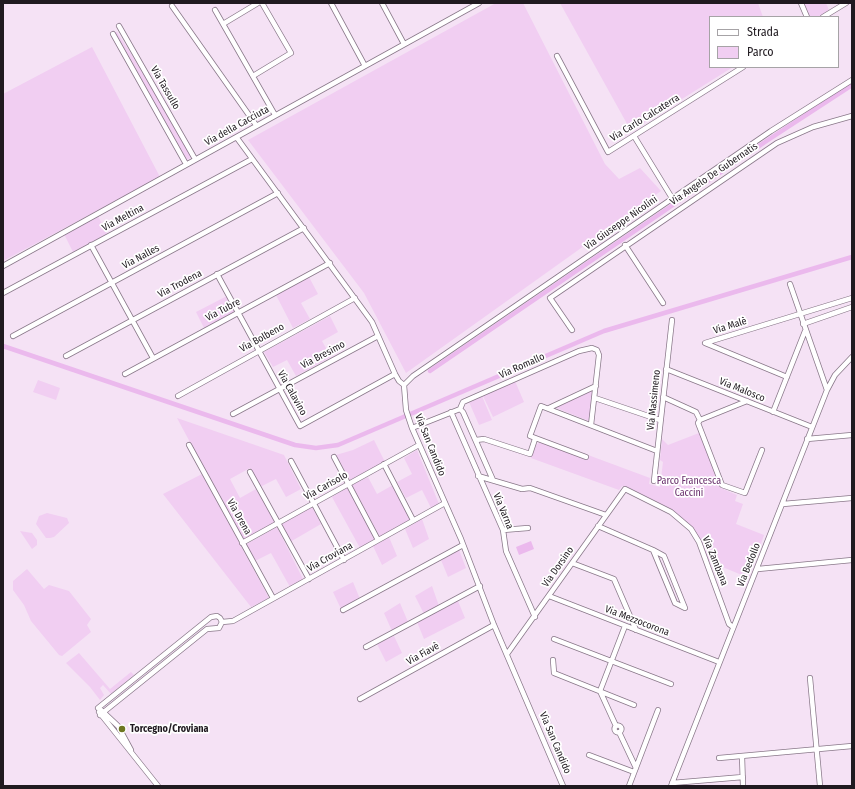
<!DOCTYPE html>
<meta charset="utf-8">
<style>
body{margin:0}
#map{position:relative;width:855px;height:789px;overflow:hidden;background:#f5e2f5;font-family:"Fira Sans Condensed",sans-serif}
canvas{display:block}
.frame{position:absolute;inset:0;border:4px solid #201a20;pointer-events:none}
.legend{position:absolute;left:709px;top:16px;width:130px;height:52px;box-sizing:border-box;background:#fff;border:1px solid #a6a3a6;margin:0;padding:5px 7px;list-style:none;font-size:12px;color:#201a20}
.legend li{display:flex;align-items:center;gap:8px;height:20px}
.legend b{width:20px;border:1px solid #a6a3a6}
</style>
<div id="map">
<canvas width="855" height="789"></canvas>
<div class="frame"></div>
<ul class="legend">
<li><b style="height:5px;background:#fff"></b>Strada</li>
<li><b style="height:11px;background:#f1cef2"></b>Parco</li>
</ul>
</div>
<script>
const context = document.querySelector('canvas').getContext('2d');
context.lineJoin = 'round';
function fillPath(path, color) { context.fillStyle = color; context.fill(path, 'evenodd'); }
const poly = rows => new Path2D(rows.map(r => 'M' + r).join(''));
function strokePath(path, color, width, dash) { context.strokeStyle = color; context.lineWidth = width; context.lineCap = dash ? 'butt' : 'round'; context.setLineDash(dash || []); context.stroke(path); }
function drawText(font, color, halo, rows, align = 'center') {
  context.font = font + ' "Fira Sans Condensed",sans-serif'; context.lineWidth = 3.5; context.setLineDash([]); context.textBaseline = 'middle'; context.strokeStyle = halo; context.fillStyle = color; for (const [text, x, y, turn = 0] of rows) {
    context.save(); context.translate(x, y); context.rotate((+turn || 0) * Math.PI / 180); context.textAlign = isNaN(turn) ? turn : align; if (halo) context.strokeText(text, 0, 0); context.fillText(text, 0, 0); context.restore();
  }
}
const green = poly([
 [496,3,523,3,605,164,619,179,640,168,661,191,406,373,364,293,248,140],
 [560,3,758,3,763,17,710,17,710,67,733,67,631,131],
 [804,3,826,3,829,10,818,17,810,17],
 [115,32,117,32,130,52,192,157,187,160],
 [92,47,160,177,3,261,3,94],
 [98,216,107,234,73,252,64,234],
 [309,277,318,294,301,303,310,319,293,328,276,295],
 [227,296,235,312,204,328,196,312],
 [330,316,338,332,322,341,331,357,296,376,287,360,273,367,264,352],
 [38,380,60,388,56,400,33,392],
 [515,381,524,402,493,417,483,396],
 [593,390,589,421,554,407],
 [482,396,492,420,479,425,469,402],
 [177,418,284,455,301,489,286,497,276,479,260,487,250,468,230,479,240,498,256,489,275,523,243,541],
 [699,433,721,488,737,495,735,501,743,504,736,524,764,535,749,578,708,561,701,541,673,511,658,503,622,486,619,490,531,458,536,445,540,442,587,459,588,455,650,478,649,484,660,487,663,462,660,460,662,439,668,445],
 [374,440,385,462,350,480,336,455,353,450],
 [417,450,439,504,431,508,422,490,406,498,397,482,412,474,404,458],
 [202,474,269,598,251,607,163,494],
 [368,477,377,494,393,485,411,520,380,537,352,485],
 [348,487,376,539,360,548,332,497],
 [312,507,321,524,290,542,280,525],
 [47,513,67,518,69,523,54,537,50,538,46,538,36,524,39,516],
 [422,519,429,539,413,548,405,529],
 [277,527,303,579,290,587,271,553,255,561,245,545],
 [20,531,32,533,37,540,37,545,32,549],
 [389,537,397,556,382,565,373,546],
 [459,550,466,568,448,577,441,560],
 [27,569,44,589,49,585,69,591,91,619,87,625,91,632,62,656,59,655,31,621,24,605,13,590,13,581],
 [353,582,360,599,341,609,333,592],
 [432,586,439,606,424,614,415,596],
 [458,601,465,618,424,639,417,622],
 [400,603,408,622,392,631,384,613],
 [394,636,402,653,386,662,377,644],
 [79,653,110,689,131,672,134,675,111,694,103,685,100,688,104,695,100,700,90,687,66,663]
]);
const water = poly([
 [531,541,534,549,519,555,516,547]
]);
const canal = poly([
 [3,346,295,445,316,448,338,445,604,331,852,257],
 [430,371,768,140,852,85]
]);
const minor = poly([
 [331,3,365,66],
 [382,3,404,44],
 [801,3,807,17],
 [172,6,256,125],
 [215,10,275,115],
 [823,17,846,3],
 [223,24,258,3],
 [119,26,195,159],
 [113,34,186,164],
 [557,56,608,152,743,67],
 [253,76,291,53,262,3],
 [634,136,672,198],
 [237,138,372,322,395,374,399,381,404,385,406,410,412,428,461,539,494,625,563,786],
 [91,245,153,358],
 [625,245,663,303],
 [3,266,479,3],
 [217,274,300,426,395,374],
 [790,284,827,390],
 [3,293,252,159],
 [803,324,852,307],
 [572,330,550,298,777,143,813,127,852,116],
 [13,336,278,193],
 [66,356,304,228],
 [666,369,812,427],
 [125,374,330,263],
 [787,377,705,343,852,298],
 [404,385,413,376,771,131,852,80],
 [178,396,355,298],
 [663,397,696,412,700,420],
 [595,398,660,420],
 [549,408,596,386],
 [460,409,463,402,579,351,592,348,597,350,599,355,591,425],
 [451,412,503,530,506,551,535,617],
 [773,412,805,331],
 [233,414,378,336],
 [700,420,698,423,722,485,745,493,762,450],
 [700,420,747,401],
 [412,428,460,409,463,412,493,480],
 [807,439,852,435],
 [476,440,484,439,530,454,535,439],
 [189,445,273,598],
 [334,457,378,540],
 [586,457,530,436,541,406,657,451],
 [291,461,344,560],
 [384,464,413,520],
 [250,472,309,579],
 [478,476,522,489,530,488,606,515],
 [654,481,672,320],
 [783,504,852,498],
 [598,526,653,550,664,556,685,608,675,603,653,550],
 [503,530,528,528],
 [242,543,419,445],
 [572,563,614,579,636,630],
 [758,569,852,560],
 [549,596,719,662],
 [343,610,463,545],
 [222,622,233,621,445,503],
 [554,639,671,684],
 [366,647,480,586],
 [507,654,625,489,671,512,691,529,699,542,729,624,733,627],
 [553,660,554,673,634,705],
 [810,678,820,786],
 [360,699,494,625],
 [98,708,211,617,217,616,220,618,222,622,219,628,207,629,202,633,100,715],
 [101,710,118,726,131,750],
 [99,712,158,786],
 '614.5 729a3.5 3.5 0 1 1 7 0a3.5 3.5 0 1 1-7 0Z',
 [616,726,600,691,625,626],
 [619,732,636,768],
 [589,755,634,772],
 [742,756,743,786],
 [719,758,852,746],
 [672,783,743,777],
 [629,786,658,710],
 [671,786,827,390,835,375,852,357]
]);
const markers = [
 [122,729,4,"#6d7620"]
];
const streetNames = [
 ["Via Tassullo",165,88,60],
 ["Via Carlo Calcaterra",645,118,-32],
 ["Via della Cacciuta",237,126,-29],
 ["Via Angelo De Gubernatis",714,174,-34],
 ["Via Meltina",123,218,-28],
 ["Via Giuseppe Nicolini",621,223,-35],
 ["Via Nalles",141,257,-28],
 ["Via Trodena",180,284,-28],
 ["Via Tubre",223,310,-28],
 ["Via Malè",730,326,-17],
 ["Via Bolbeno",262,338,-29],
 ["Via Bresimo",323,355,-28],
 ["Via Romallo",522,366,-24],
 ["Via Malosco",742,390,22],
 ["Via Calavino",292,393,61],
 ["Via Massimeno",654,400,-84],
 ["Via San Candido",430,445,68],
 ["Via Carisolo",326,486,-29],
 ["Via Varna",503,511,68],
 ["Via Drena",239,517,61],
 ["Via Croviana",330,557,-29],
 ["Via Zambana",715,561,68],
 ["Via Bedollo",749,565,-68],
 ["Via Dorsino",558,567,-55],
 ["Via Mezzocorona",637,621,21],
 ["Via Fiavè",423,654,-29],
 ["Via San Candido",555,743,67]
];
const parkNames = [
 ["Parco Francesca",689,481],
 ["Caccini",689,493]
];
const poiNames = [
 ["Torcegno/Croviana",130,729]
];
fillPath(green, '#f1cef2');
fillPath(water, '#ebb9ed');
strokePath(canal, '#ebb9ed', 4.5);
strokePath(minor, '#897889', 6);
strokePath(minor, '#fff', 4.5);
for (const [x, y, r, color] of markers) { const dot = new Path2D(); dot.arc(x, y, r, 0, 2 * Math.PI); context.fillStyle = color; context.fill(dot); strokePath(dot, '#fff', 1.5); }
drawText('10px', '#201a20', '#fff', streetNames);
drawText('10px', '#672d6a', '#fff', parkNames);
drawText('bold 10px', '#201a20', '#fff', poiNames, 'left');
</script>
